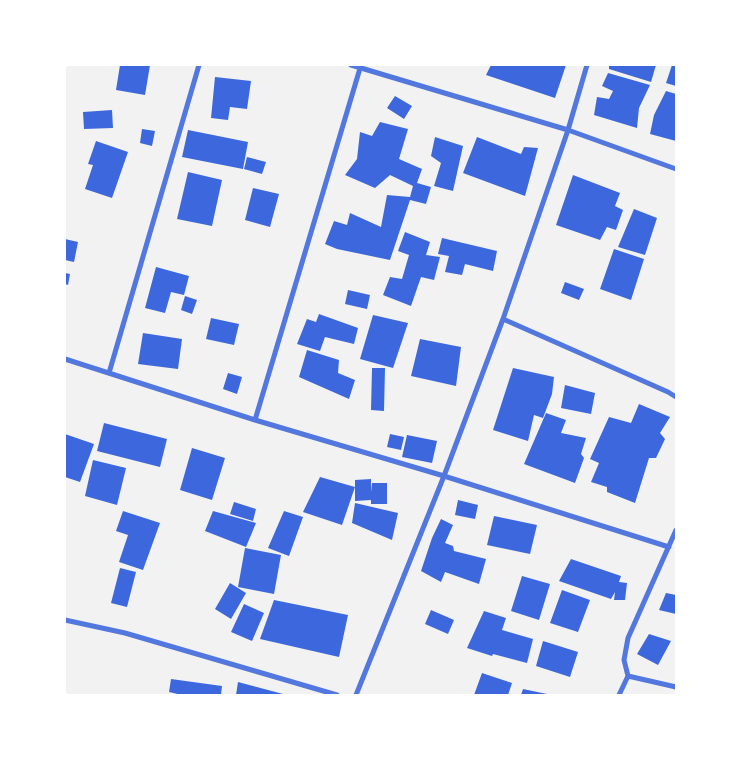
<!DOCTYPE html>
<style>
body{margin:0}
#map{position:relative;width:741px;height:760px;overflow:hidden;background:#f2f2f2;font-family:"DejaVu Sans",sans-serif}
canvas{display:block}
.frame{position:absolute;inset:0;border:66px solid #fff;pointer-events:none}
</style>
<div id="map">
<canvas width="741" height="760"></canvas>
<div class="frame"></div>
</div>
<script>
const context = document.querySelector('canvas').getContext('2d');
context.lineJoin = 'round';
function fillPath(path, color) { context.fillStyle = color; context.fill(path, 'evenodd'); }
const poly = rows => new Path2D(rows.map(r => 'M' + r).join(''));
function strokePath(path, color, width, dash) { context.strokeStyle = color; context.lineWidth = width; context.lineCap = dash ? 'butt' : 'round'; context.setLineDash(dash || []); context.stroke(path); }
const building = poly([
 [120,65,150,65,145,95,116,90],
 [491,65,566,65,555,98,486,75],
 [609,65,656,65,651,82,609,69],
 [672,65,676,65,676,86,666,83],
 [608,73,650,85,639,108,637,128,594,115,597,97,609,99,613,91,602,86],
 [215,77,251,81,247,109,230,107,228,120,211,118],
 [666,91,676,94,676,141,650,134,654,115],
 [395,96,412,106,404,119,387,108],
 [112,110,113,128,84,129,83,112],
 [380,122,408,129,399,159,422,169,417,183,431,187,426,204,410,200,390,260,337,249,325,244,334,221,347,225,350,213,381,227,387,195,410,197,413,186,390,175,375,188,345,175,357,159,360,132,372,136],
 [142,129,155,131,152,146,140,143],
 [188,130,248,142,243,169,182,157],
 [435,137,463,146,453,191,434,186,441,163,431,156],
 [477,137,521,154,524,147,538,148,525,196,463,173],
 [96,141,128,152,112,198,85,189,93,165,88,164],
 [247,157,266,162,262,174,244,169],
 [188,172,222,180,212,226,177,219],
 [573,175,620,193,615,206,623,210,616,230,607,227,600,240,556,225],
 [253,188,279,194,270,227,245,220],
 [634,209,657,218,645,255,618,247],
 [405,232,430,242,426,255,440,257,434,280,421,277,411,306,383,295,390,277,402,279,409,255,398,251],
 [442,238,497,251,493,271,465,264,462,275,445,272,449,256,438,254],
 [65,239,78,242,74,262,65,260],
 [614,249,644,259,631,300,600,289],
 [156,267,189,276,184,295,171,292,165,313,145,308],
 [65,273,70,274,68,285,65,284],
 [565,282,584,289,579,300,561,293],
 [348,290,370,295,367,309,345,304],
 [185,296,197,300,192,314,181,310],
 [319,314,358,328,354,344,325,337,320,351,297,344,307,319,316,322],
 [373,315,408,323,393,368,360,359],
 [211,318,239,324,234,345,206,339],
 [143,333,182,339,178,369,138,364],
 [420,339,461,347,456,386,411,376],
 [307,350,339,360,338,373,355,380,349,399,299,377],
 [372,368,385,368,384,411,371,410],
 [513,368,554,377,552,394,543,418,534,415,528,441,493,430],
 [228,373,242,377,237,394,223,389],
 [565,385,595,393,591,414,561,408],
 [639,404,670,417,660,433,665,439,656,458,649,458,635,503,607,492,607,487,591,482,599,463,590,459,609,417,631,423],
 [546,413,566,420,561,433,586,438,581,454,584,458,575,483,524,464],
 [104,423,167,439,160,467,97,451],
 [65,434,94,444,80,482,65,477],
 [390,434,404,437,401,450,387,447],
 [407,435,437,441,432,463,402,457],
 [192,448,225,458,212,500,180,490],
 [93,460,126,468,117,505,85,496],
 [320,477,355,487,342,525,303,512],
 [371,479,371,492,372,483,387,483,387,504,371,504,371,500,355,501,355,480],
 [458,500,478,505,475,519,455,515],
 [234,502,256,509,253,521,230,514],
 [355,503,398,513,392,540,352,523],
 [123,511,160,523,143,570,119,562,128,535,116,531],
 [213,511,256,523,246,547,205,531],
 [284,511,303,517,289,556,268,548],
 [494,516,537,525,530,554,487,545],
 [441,519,453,525,445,543,453,546,454,551,486,559,479,584,445,572,441,582,421,571,432,538],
 [245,548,281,555,274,594,238,587],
 [571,559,621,576,619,582,627,583,625,600,614,600,615,592,611,599,559,581],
 [120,568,136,572,127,607,111,603],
 [522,576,550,584,539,620,511,611],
 [230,583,246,593,231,619,215,609],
 [562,590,590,600,578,632,550,623],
 [666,593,676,595,676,614,659,610],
 [274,600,348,615,339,657,260,639],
 [244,604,264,613,252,641,231,632],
 [431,610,454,620,448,634,425,624],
 [484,611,506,618,502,630,533,639,527,663,493,654,492,656,467,648],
 [649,634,671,641,658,665,637,654],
 [543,641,578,652,570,677,536,666],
 [482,673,512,683,508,695,474,695],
 [171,679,222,686,221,695,182,695,169,692],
 [238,682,283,694,283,695,236,695],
 [523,689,547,694,547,695,521,695]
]);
const minor = poly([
 [351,65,568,130,676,169],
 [503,319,668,392,676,397],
 [65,359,255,420,444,476,669,547],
 [109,373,199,65],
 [255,420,361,65],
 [676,530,628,638,624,660,628,676,676,687],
 [65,620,125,633,337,695],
 [356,695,444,476,503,319,568,130,587,65],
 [619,695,628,676]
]);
fillPath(building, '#3d67dc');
strokePath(minor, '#5277de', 5);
</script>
